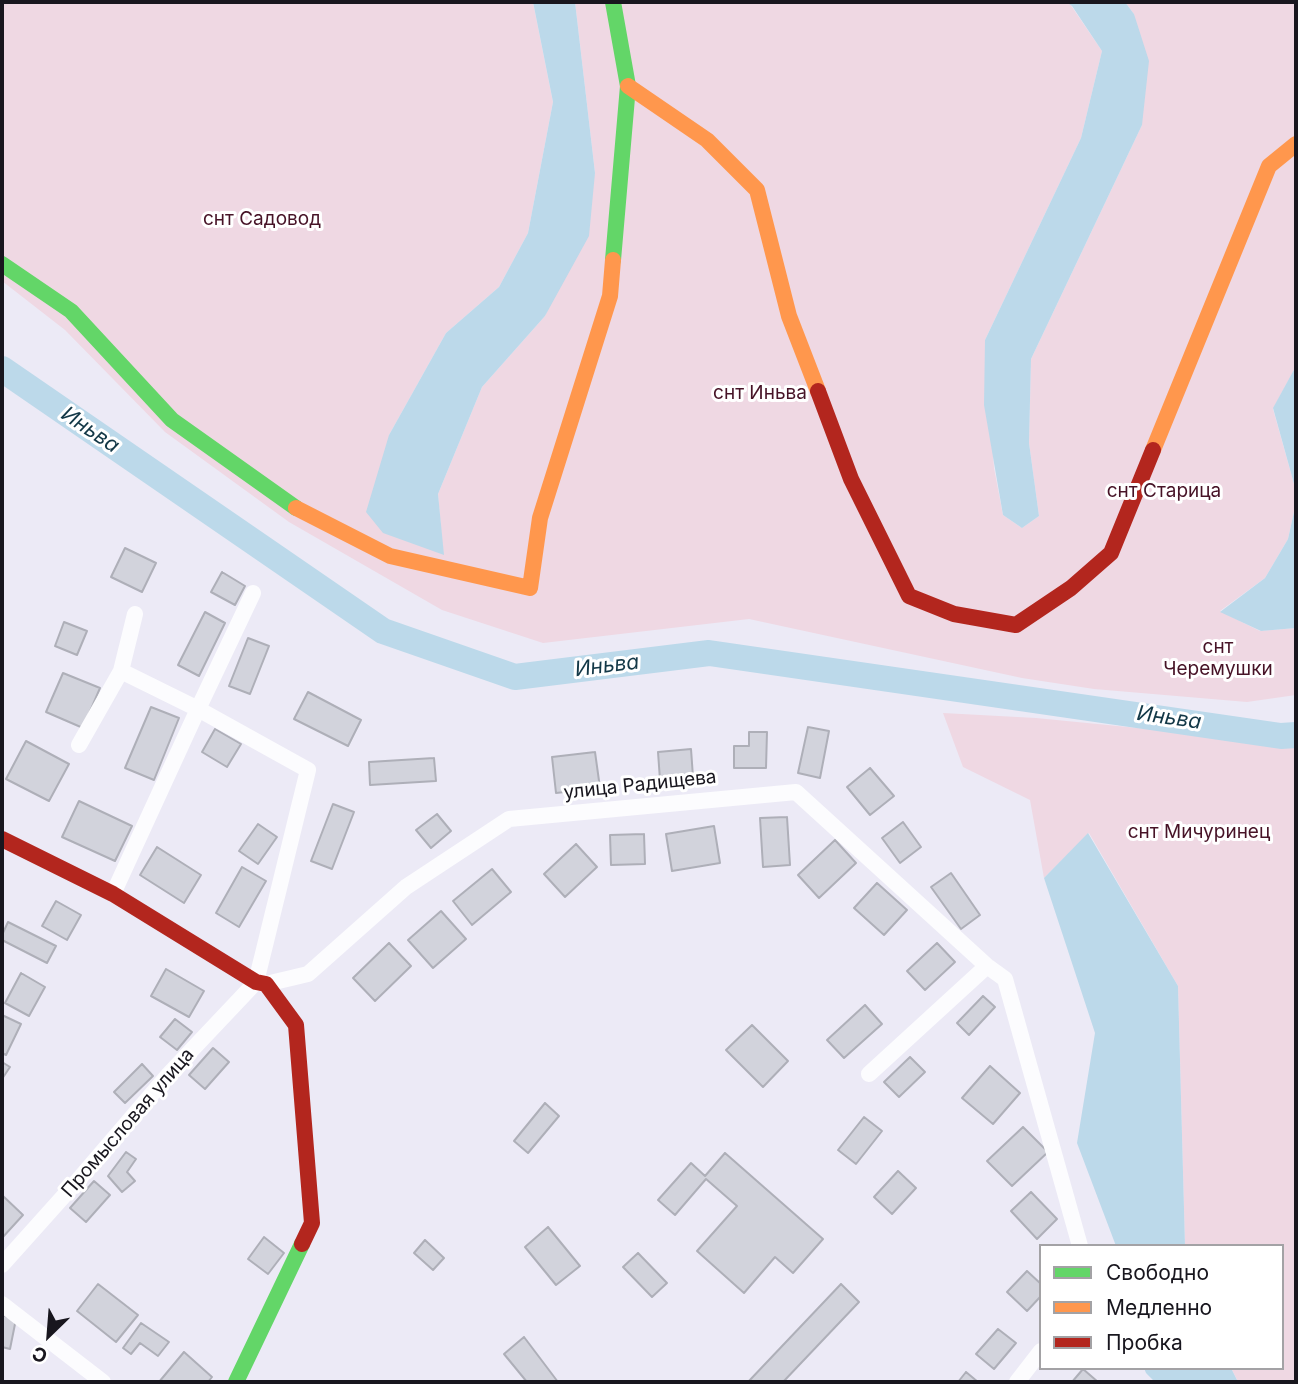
<!DOCTYPE html>
<meta charset="utf-8">
<style>
body{margin:0}
#map{position:relative;width:1298px;height:1384px;overflow:hidden;background:#eceaf6;font-family:Inter,sans-serif}
canvas{display:block}
.frame{position:absolute;inset:0;border:4px solid #18161e;pointer-events:none}
.legend{position:absolute;left:1039px;top:1244px;width:245px;height:126px;box-sizing:border-box;background:#fff;border:2px solid #a3a2a5;margin:0;padding:9px 12px;list-style:none;font-size:21px;color:#18161e}
.legend li{display:flex;align-items:center;gap:14px;height:35px}
.legend b{width:35px;border:2px solid #a3a2a5}
.north{position:absolute;left:14px;top:1300px;width:70px;height:70px;-webkit-text-stroke:5px #fff;paint-order:stroke;rotate:205deg;font-size:19px;font-weight:700;line-height:28px;text-align:center;color:#18161e}
.north::after{content:'';display:block;margin:auto;width:24px;height:32px;background:#18161e;clip-path:polygon(50% 0,100% 100%,50% 72%,0 100%)}
</style>
<div id="map">
<canvas width="1298" height="1384"></canvas>
<div class="frame"></div>
<ul class="legend">
<li><b style="height:9px;background:#63d668"></b>Свободно</li>
<li><b style="height:9px;background:#ff974d"></b>Медленно</li>
<li><b style="height:9px;background:#b3261e"></b>Пробка</li>
</ul>
<div class="north">С</div>
</div>
<script>
const context = document.querySelector('canvas').getContext('2d');
context.lineJoin = 'round';
function fillPath(path, color) { context.fillStyle = color; context.fill(path, 'evenodd'); }
const poly = rows => new Path2D(rows.map(r => 'M' + r).join(''));
function strokePath(path, color, width, dash) { context.strokeStyle = color; context.lineWidth = width; context.lineCap = dash ? 'butt' : 'round'; context.setLineDash(dash || []); context.stroke(path); }
function drawText(font, color, halo, rows, align = 'center') {
  context.font = font + ' Inter,sans-serif'; context.lineWidth = 6; context.setLineDash([]); context.textBaseline = 'middle'; context.strokeStyle = halo; context.fillStyle = color; for (const [text, x, y, turn = 0] of rows) {
    context.save(); context.translate(x, y); context.rotate((+turn || 0) * Math.PI / 180); context.textAlign = isNaN(turn) ? turn : align; if (halo) context.strokeText(text, 0, 0); context.fillText(text, 0, 0); context.restore();
  }
}
const green = poly([
 [2,2,533,2,553,102,528,233,499,287,446,333,389,435,443,554,438,494,482,387,545,316,595,173,575,2,1066,2,1070,4,1102,51,1081,138,985,340,994,468,1003,515,1022,528,1039,516,1029,443,1031,359,1142,125,1134,14,1125,2,1296,2,1296,366,1273,409,1296,491,1296,503,1288,539,1265,578,1220,611,1260,631,1296,628,1296,695,1247,702,1094,689,1022,678,749,619,543,643,442,610,289,522,165,432,65,330,2,281],
 [943,713,1036,718,1230,737,1296,748,1296,1382,1238,1382,1231,1368,1282,1368,1282,1246,1185,1246,1178,986,1089,833,1044,878,1030,800,963,767]
]);
const water = poly([
 [533,2,575,2,595,173,589,236,545,316,482,387,438,494,444,555,383,533,366,512,389,435,446,333,499,287,528,233,553,102],
 [1066,2,1125,2,1134,14,1149,61,1142,125,1031,359,1029,443,1039,516,1022,528,1003,515,984,405,985,340,1081,138,1102,51,1072,6],
 [1296,366,1296,491,1273,408],
 [1296,503,1296,628,1261,631,1220,612,1265,578,1288,539],
 [1088,833,1178,986,1185,1246,1116,1246,1077,1143,1095,1033,1044,878],
 [1144,1368,1231,1368,1238,1382,1155,1382,1146,1373]
]);
const river = poly([
 [2,369,383,631,515,677,709,653,1281,736,1296,735]
]);
const building = poly([
 [125,548,156,563,142,592,111,577,125,548],
 [222,572,245,586,235,605,211,592,222,572],
 [205,612,225,623,199,676,178,665,205,612],
 [64,622,87,631,77,655,55,646,64,622],
 [248,638,269,646,250,694,229,686,248,638],
 [63,673,100,688,83,728,46,712,63,673],
 [308,692,361,720,348,746,294,719,308,692],
 [151,707,179,718,154,780,125,768,151,707],
 [808,727,829,731,820,778,798,773,808,727],
 [215,729,241,744,227,767,202,752,215,729],
 [749,732,767,732,766,768,734,768,734,746,749,746,749,732],
 [26,741,69,764,49,801,6,779,26,741],
 [691,749,693,777,660,780,658,752,691,749],
 [595,752,600,788,556,793,552,757,595,752],
 [434,758,436,781,370,785,369,762,434,758],
 [870,768,894,796,870,815,847,787,870,768],
 [79,801,132,826,115,861,62,837,79,801],
 [333,804,354,812,332,869,311,861,333,804],
 [437,814,451,831,431,848,416,830,437,814],
 [787,817,790,865,763,867,760,818,787,817],
 [903,822,921,847,900,863,882,838,903,822],
 [258,824,277,837,258,864,239,851,258,824],
 [714,826,720,863,672,871,666,834,714,826],
 [644,834,645,864,611,865,610,835,644,834],
 [835,840,856,863,819,898,798,875,835,840],
 [576,844,597,867,565,897,544,874,576,844],
 [157,847,201,875,184,903,140,875,157,847],
 [242,867,266,881,239,927,216,913,242,867],
 [492,869,511,892,472,925,453,901,492,869],
 [951,873,980,915,961,929,931,887,951,873],
 [877,883,907,910,884,935,854,908,877,883],
 [56,901,81,915,67,940,42,926,56,901],
 [441,911,466,939,433,968,408,940,441,911],
 [8,922,56,946,47,963,2,940,2,935,8,922],
 [389,943,411,966,375,1001,353,978,389,943],
 [937,943,955,962,925,990,907,971,937,943],
 [166,969,204,991,189,1017,151,996,166,969],
 [21,973,45,987,29,1016,5,1003,21,973],
 [983,996,995,1007,969,1035,957,1023,983,996],
 [865,1005,882,1024,844,1058,827,1040,865,1005],
 [2,1015,21,1024,6,1055,2,1053,2,1015],
 [175,1019,192,1032,177,1050,160,1037,175,1019],
 [752,1025,788,1061,763,1087,726,1050,752,1025],
 [213,1048,229,1062,205,1089,189,1075,213,1048],
 [910,1057,925,1072,899,1097,884,1082,910,1057],
 [2,1062,10,1067,2,1079,2,1062],
 [142,1064,153,1076,125,1103,114,1092,142,1064],
 [990,1066,1020,1093,993,1124,962,1098,990,1066],
 [545,1103,559,1116,528,1153,514,1141,545,1103],
 [864,1117,882,1131,856,1164,838,1150,864,1117],
 [1023,1127,1048,1152,1012,1186,987,1161,1023,1127],
 [126,1152,136,1159,127,1172,135,1181,122,1192,108,1176,126,1152],
 [725,1153,823,1239,793,1273,775,1257,744,1293,697,1251,737,1206,706,1179,675,1215,658,1200,691,1163,705,1176,725,1153],
 [898,1171,916,1188,892,1214,874,1197,898,1171],
 [94,1181,110,1195,86,1222,70,1208,94,1181],
 [1031,1192,1057,1219,1037,1239,1011,1211,1031,1192],
 [3,1196,23,1215,2,1238,2,1198,3,1196],
 [548,1227,580,1266,556,1285,525,1247,548,1227],
 [264,1237,284,1253,268,1274,248,1259,264,1237],
 [425,1240,444,1258,433,1270,414,1253,425,1240],
 [638,1253,667,1283,652,1297,623,1267,638,1253],
 [1027,1271,1041,1284,1041,1296,1027,1311,1007,1292,1027,1271],
 [98,1284,138,1315,116,1342,77,1311,98,1284],
 [841,1284,859,1302,783,1382,748,1382,841,1284],
 [2,1315,16,1319,10,1349,2,1347,2,1315],
 [141,1323,169,1342,158,1356,140,1343,131,1354,123,1348,141,1323],
 [998,1329,1016,1343,994,1369,976,1354,998,1329],
 [524,1337,558,1382,527,1382,504,1354,524,1337],
 [184,1352,212,1377,208,1382,159,1382,184,1352],
 [1083,1369,1098,1382,1072,1382,1083,1369],
 [966,1372,978,1382,958,1382,966,1372]
]);
const street = poly([
 [121,671,198,709,253,593],
 [79,745,121,671,135,614],
 [266,984,308,974,406,887,509,819,796,792,987,966,1005,979,1080,1246],
 [869,1074,987,966],
 [2,1265,79,1179,169,1074,256,982,308,770,198,709,113,894],
 [2,1304,103,1382],
 [1017,1382,1041,1351]
]);
const fast = poly([
 [613,2,628,86,613,260],
 [2,264,71,311,172,420,296,508],
 [236,1382,302,1244]
]);
const slow = poly([
 [628,86,707,140,757,190,789,316,818,391],
 [1153,450,1269,166,1296,144],
 [296,508,390,556,530,588,540,518,610,296,613,260]
]);
const jam = poly([
 [818,391,851,479,909,596,954,614,1016,625,1071,588,1111,553,1153,450],
 [2,839,113,894,256,982,266,984,296,1025,312,1223,302,1244]
]);
const parkNames = [
 ["снт Садовод",262,219],
 ["снт Иньва",760,393],
 ["снт Старица",1164,491],
 ["снт",1218,647],
 ["Черемушки",1218,669],
 ["снт Мичуринец",1199,832]
];
const streetNames = [
 ["улица Радищева",640,785,-6],
 ["Промысловая улица",128,1123,-49]
];
const waterNames = [
 ["Иньва",90,430,34],
 ["Иньва",607,666,-7],
 ["Иньва",1169,718,8]
];
fillPath(green, '#efd8e3');
fillPath(water, '#bcd9ea');
strokePath(river, '#bcd9ea', 26);
fillPath(building, '#d2d3dc');
strokePath(building, '#aeafb8', 2);
strokePath(street, '#fcfcfe', 16);
strokePath(fast, '#63d668', 16);
strokePath(slow, '#ff974d', 16);
strokePath(jam, '#b3261e', 16);
drawText('19px', '#471327', '#fff', parkNames);
drawText('19px', '#18161e', '#fff', streetNames);
drawText('italic 21px', '#133847', '#fff', waterNames);
</script>
